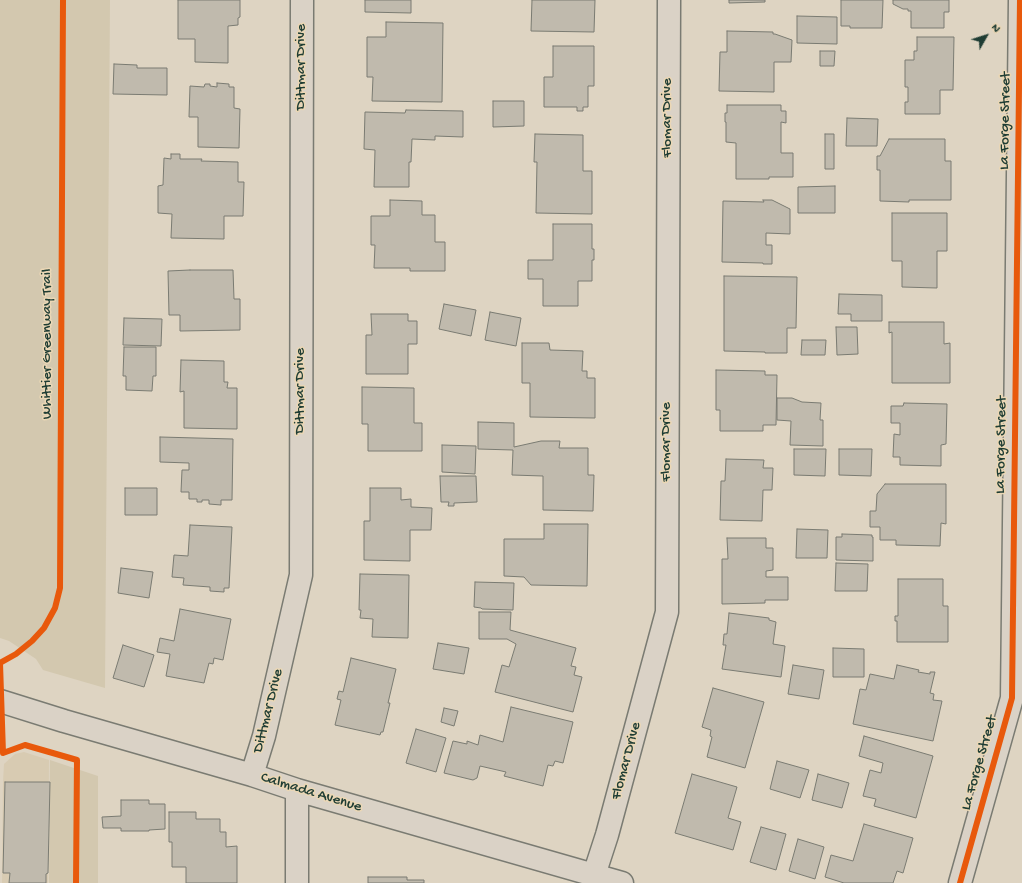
<!DOCTYPE html>
<style>
body{margin:0}
#map{position:relative;width:1022px;height:883px;overflow:hidden;background:#ded4c2;font-family:"Gochi Hand",sans-serif}
canvas{display:block}
.north{position:absolute;left:966px;top:16px;width:40px;height:40px;-webkit-text-stroke:3px #ebd7b5;paint-order:stroke;rotate:51deg;font-size:11px;font-weight:700;line-height:16px;text-align:center;color:#1f3d34}
.north::after{content:'';display:block;margin:auto;width:14px;height:18px;background:#1f3d34;clip-path:polygon(50% 0,100% 100%,50% 72%,0 100%)}
</style>
<div id="map">
<canvas width="1022" height="883"></canvas>
<div class="north">N</div>
</div>
<script>
const context = document.querySelector('canvas').getContext('2d');
context.lineJoin = 'round';
function fillPath(path, color) { context.fillStyle = color; context.fill(path, 'evenodd'); }
const poly = rows => new Path2D(rows.map(r => 'M' + r).join(''));
function strokePath(path, color, width, dash) { context.strokeStyle = color; context.lineWidth = width; context.lineCap = dash ? 'butt' : 'round'; context.setLineDash(dash || []); context.stroke(path); }
function drawText(font, color, halo, rows, align = 'center') {
  context.font = font + ' "Gochi Hand",sans-serif'; context.lineWidth = 3; context.setLineDash([]); context.textBaseline = 'middle'; context.strokeStyle = halo; context.fillStyle = color; for (const [text, x, y, turn = 0] of rows) {
    context.save(); context.translate(x, y); context.rotate((+turn || 0) * Math.PI / 180); context.textAlign = isNaN(turn) ? turn : align; if (halo) context.strokeText(text, 0, 0); context.fillText(text, 0, 0); context.restore();
  }
}
const built = poly([
 [24,752,49,760,48,883,2,883,3,782,4,764,15,754]
]);
const green = poly([
 [0,0,110,0,105,688,43,670,36,659,9,641,0,638],
 [50,760,98,776,98,883,49,883]
]);
const building = poly([
 [178,0,240,0,240,17,238,18,238,25,228,26,228,63,195,62,195,39,178,39,178,0],
 [365,0,411,0,411,13,365,12,365,0],
 [532,0,595,0,594,32,531,31,532,0],
 [729,0,765,0,765,2,729,3,729,0],
 [841,0,883,0,882,28,850,28,850,26,841,26,841,0],
 [893,0,949,0,949,12,944,12,944,28,911,28,911,11,908,11,908,9,903,9,893,4,893,0],
 [797,16,837,17,837,44,797,43,797,16],
 [386,22,443,23,442,102,372,101,373,77,367,77,367,37,386,37,386,22],
 [727,31,773,32,773,34,775,34,792,40,791,62,774,62,774,92,719,91,720,52,727,52,727,31],
 [917,37,954,37,953,90,940,90,940,114,905,114,905,102,908,102,908,87,905,87,905,60,914,60,914,51,917,51,917,37],
 [553,46,594,46,594,86,588,86,588,107,583,107,583,111,577,111,577,107,544,107,544,77,553,77,553,46],
 [820,51,835,51,834,66,820,66,820,51],
 [114,64,137,65,137,68,167,68,167,95,113,94,114,64],
 [217,83,229,84,229,87,234,87,234,108,240,109,239,148,198,147,198,117,189,117,190,86,204,87,205,84,210,84,210,86,217,87,217,83],
 [493,101,524,101,524,126,493,127,493,101],
 [727,105,781,105,781,111,786,111,786,123,781,122,781,153,793,153,793,177,769,177,769,179,736,179,736,143,726,142,726,122,725,122,725,113,727,113,727,105],
 [406,110,463,111,463,137,435,136,435,140,412,139,411,162,409,162,409,187,374,187,375,150,364,149,365,112,405,113,406,110],
 [847,118,878,119,877,146,846,146,847,118],
 [535,134,583,135,583,171,592,171,592,214,536,213,537,162,534,162,535,134],
 [825,134,834,134,834,169,825,169,825,134],
 [889,139,945,139,945,161,951,161,951,200,909,200,909,202,880,201,880,170,877,170,877,156,880,156,889,139],
 [171,154,180,154,180,159,202,159,201,161,238,162,238,182,244,182,243,216,224,216,224,239,171,238,172,214,158,213,158,186,163,185,164,158,171,159,171,154],
 [835,186,835,213,798,213,798,187,835,186],
 [390,200,422,201,422,215,435,215,435,242,445,242,445,271,410,271,410,268,374,268,375,245,371,245,371,216,390,216,390,200],
 [763,200,772,200,790,209,790,234,766,233,766,245,772,245,772,264,763,264,763,263,722,262,723,201,764,202,763,200],
 [892,213,947,213,947,251,937,251,937,288,902,287,902,261,892,261,892,213],
 [553,224,592,224,592,249,594,249,594,260,592,260,592,281,578,281,578,306,543,306,543,279,528,279,528,260,553,260,553,224],
 [190,270,233,270,234,299,240,299,240,330,180,331,180,315,169,315,168,271,190,270],
 [724,276,797,277,796,328,787,328,787,353,765,353,765,352,724,351,724,276],
 [839,294,882,295,882,321,851,321,851,314,838,314,839,294],
 [444,304,476,310,471,336,439,329,444,304],
 [490,312,521,318,516,346,485,340,490,312],
 [371,314,408,314,408,321,417,321,417,344,408,344,408,374,366,374,366,335,372,335,371,314],
 [124,318,162,319,161,346,123,345,124,318],
 [889,322,944,322,944,344,950,343,950,383,892,383,892,332,889,333,889,322],
 [836,327,857,327,858,354,837,355,836,327],
 [802,340,826,340,825,355,801,355,802,340],
 [522,343,549,343,550,350,583,351,582,371,587,371,587,378,595,378,595,418,530,417,530,383,522,383,522,343],
 [124,347,156,347,156,376,153,376,152,391,126,390,126,376,123,376,124,347],
 [181,360,224,361,224,382,228,382,227,388,237,388,237,429,184,428,184,391,180,392,181,360],
 [716,370,765,371,765,375,777,375,776,425,763,425,763,431,720,431,720,410,716,410,716,370],
 [362,387,414,388,414,423,422,423,422,451,368,451,368,424,362,424,362,387],
 [777,398,792,398,802,402,821,403,820,420,823,420,823,446,790,445,791,421,777,420,777,398],
 [904,403,947,404,946,444,941,445,941,466,900,465,900,457,893,457,894,434,900,435,900,423,891,423,891,406,903,406,904,403],
 [478,422,514,423,514,447,541,441,560,441,559,448,588,448,588,475,594,475,593,511,543,510,543,476,512,475,513,450,478,449,478,422],
 [160,437,233,439,232,500,221,500,221,505,209,504,209,500,202,500,202,502,197,502,197,499,189,499,189,492,181,492,182,470,189,470,189,463,160,462,160,437],
 [442,445,476,446,475,474,442,472,442,445],
 [794,449,826,449,825,476,794,475,794,449],
 [839,449,872,449,871,476,839,475,839,449],
 [726,459,764,460,763,468,773,468,772,490,763,490,762,521,720,520,721,481,725,481,726,459],
 [440,476,476,476,477,502,454,503,454,506,448,506,449,502,441,502,440,476],
 [885,484,946,484,946,524,941,523,940,546,896,545,896,540,880,540,880,527,870,527,870,511,876,511,877,494,885,484],
 [125,488,157,488,157,515,125,515,125,488],
 [370,488,401,488,401,500,411,499,411,507,432,508,431,530,410,530,410,561,364,560,364,521,370,521,370,488],
 [544,524,588,524,587,586,531,585,524,577,504,576,504,539,544,539,544,524],
 [190,525,232,527,229,588,224,588,224,592,210,591,210,587,183,585,184,578,172,577,174,555,188,556,190,525],
 [797,529,828,530,827,558,796,558,797,529],
 [842,534,872,535,872,537,873,537,873,561,836,560,836,537,842,537,842,534],
 [727,538,766,538,766,548,773,548,773,570,766,571,766,577,788,577,788,600,765,600,765,603,722,604,722,559,728,559,727,538],
 [836,563,868,564,867,591,835,591,836,563],
 [121,568,153,572,149,598,118,593,121,568],
 [360,574,409,575,408,638,372,637,373,619,360,618,361,610,359,610,360,574],
 [898,579,943,579,943,606,948,606,948,642,897,642,897,621,895,621,895,616,898,616,898,579],
 [475,582,514,583,513,610,482,609,481,608,474,607,475,582],
 [180,609,231,619,223,660,214,658,213,664,209,663,204,683,166,676,170,654,157,652,160,638,174,641,180,609],
 [479,612,511,612,510,630,576,648,571,666,576,667,574,675,582,677,573,712,495,692,502,665,509,667,516,644,507,639,479,639,479,612],
 [729,613,769,618,769,620,776,622,773,644,785,646,781,677,722,669,726,645,723,645,724,634,727,634,729,613],
 [438,643,469,648,464,674,433,669,438,643],
 [123,645,154,655,144,687,113,678,123,645],
 [833,648,864,649,864,677,833,677,833,648],
 [351,658,396,669,388,703,390,703,383,732,381,732,380,735,335,725,341,700,337,699,339,691,343,692,351,658],
 [793,665,824,670,819,699,788,694,793,665],
 [897,665,919,670,918,672,930,674,930,672,935,672,930,693,934,694,933,700,942,701,933,741,853,724,860,689,866,690,870,674,894,679,897,665],
 [713,688,764,702,745,768,707,757,712,737,710,736,711,730,702,727,713,688],
 [511,707,573,722,563,763,555,761,553,766,548,765,543,786,504,776,506,772,480,766,477,778,473,780,444,773,453,741,467,744,467,741,478,745,480,735,503,742,511,707],
 [444,708,458,711,454,726,441,722,444,708],
 [416,729,446,738,436,772,406,763,416,729],
 [864,736,933,756,916,818,874,806,876,799,863,796,870,770,881,773,883,763,859,756,864,736],
 [777,761,809,770,800,798,770,789,777,761],
 [692,774,737,787,728,818,741,822,733,850,675,833,692,774],
 [818,774,849,783,842,808,812,800,818,774],
 [5,782,50,782,48,873,46,874,46,883,9,883,10,873,3,873,5,782],
 [121,800,149,800,149,804,165,804,165,829,149,830,149,831,121,831,121,828,103,828,102,817,121,816,121,800],
 [169,812,196,812,196,819,220,819,220,832,226,832,226,847,237,846,237,883,186,883,186,867,172,867,172,842,169,842,169,812],
 [864,824,913,838,903,873,897,871,893,883,844,883,825,877,831,855,853,861,864,824],
 [761,827,786,834,776,870,750,862,761,827],
 [798,839,824,847,815,879,789,871,798,839],
 [368,877,407,877,407,880,424,880,424,883,368,883,368,877]
]);
const minor = poly([
 [0,701,64,721,252,775,297,790,622,883],
 [252,775,264,736,301,575,302,0],
 [594,875,607,835,667,612,669,0],
 [297,883,297,790],
 [960,883,1012,698,1020,0]
]);
const cycleway = poly([
 [63,0,60,588,55,608,44,628,32,641,16,654,0,663,3,753,25,745,77,760,76,883],
 [960,883,1012,698,1020,0]
]);
const streetNames = [
 ["Dittmar Drive",302,67,-90],
 ["Flomar Drive",668,118,-90],
 ["La Forge Street",1006,121,-89],
 ["Whittier Greenway Trail",48,344,-90],
 ["Dittmar Drive",301,391,-90],
 ["Flomar Drive",667,442,-90],
 ["La Forge Street",1002,445,-89],
 ["Dittmar Drive",269,711,-76],
 ["Flomar Drive",627,761,-75],
 ["La Forge Street",980,763,-74],
 ["Calmada Avenue",311,793,17]
];
fillPath(built, '#d8cbb2');
fillPath(green, '#d3c8af');
fillPath(building, '#c0baad');
strokePath(building, '#7a7b72', 1);
strokePath(minor, '#7a7b72', 25);
strokePath(minor, '#dad2c6', 22);
strokePath(cycleway, '#e8590c', 6);
drawText('15px', '#1f3d34', '#ebd7b5', streetNames);
</script>
